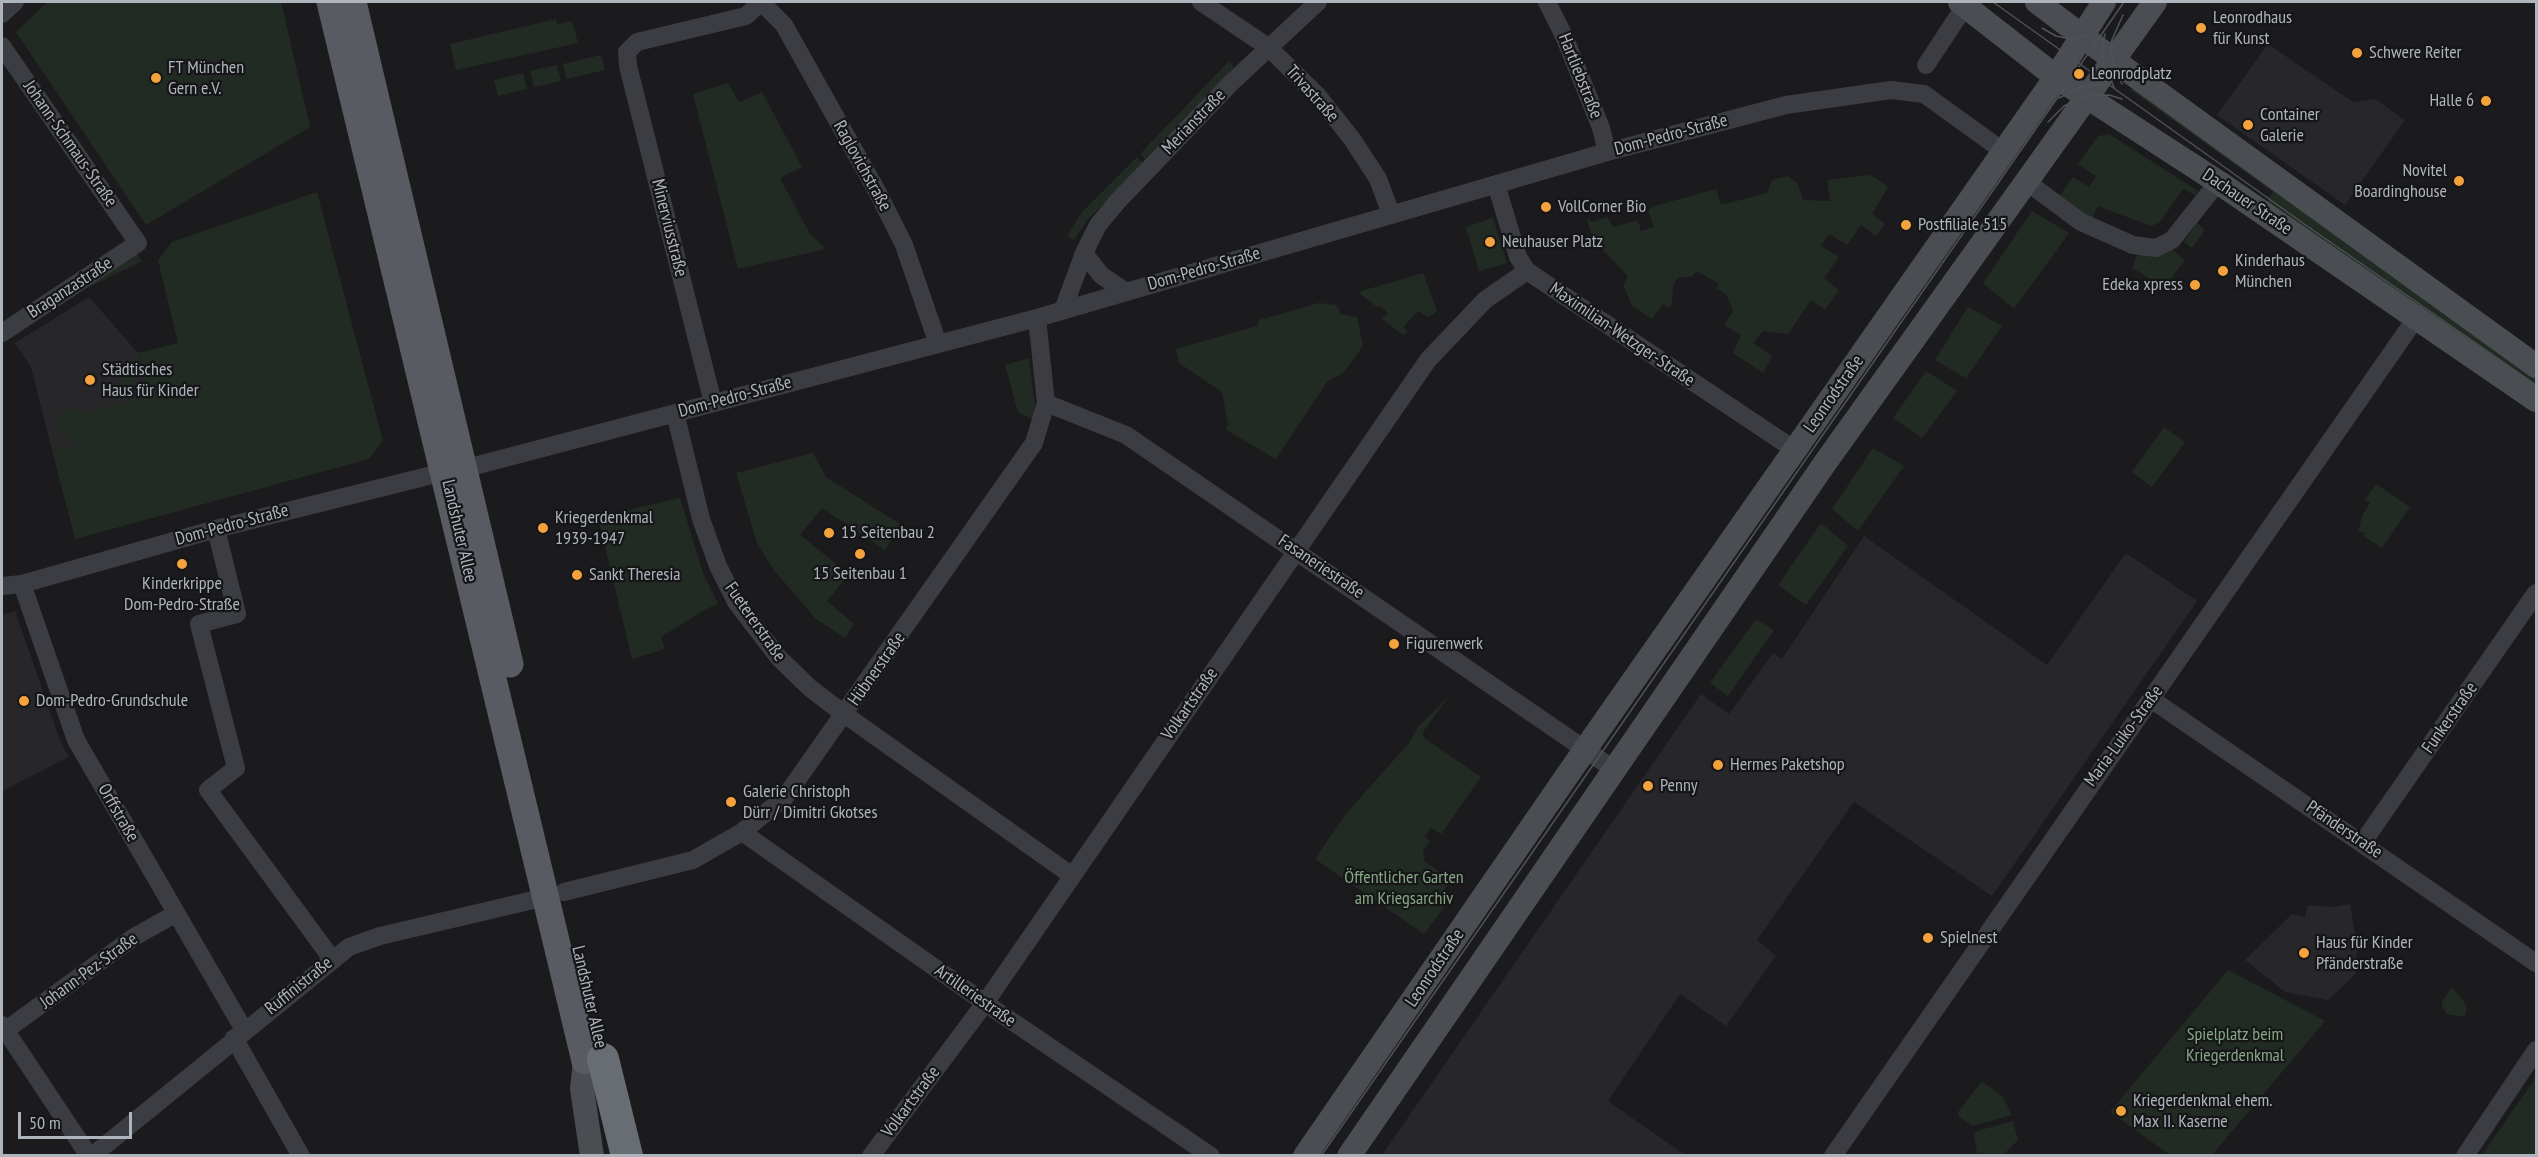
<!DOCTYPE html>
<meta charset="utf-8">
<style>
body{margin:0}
#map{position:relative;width:2538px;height:1157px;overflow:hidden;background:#1b1b1d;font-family:"PT Sans Narrow",sans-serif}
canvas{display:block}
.frame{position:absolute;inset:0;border:3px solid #adb4bc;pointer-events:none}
.scale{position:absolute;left:18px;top:1112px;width:114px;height:27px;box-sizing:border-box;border:3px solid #adb4bc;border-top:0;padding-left:8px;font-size:18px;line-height:21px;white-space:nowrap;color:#adb4bc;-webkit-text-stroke:4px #161618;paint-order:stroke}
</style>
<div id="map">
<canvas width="2538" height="1157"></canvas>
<div class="frame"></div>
<div class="scale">50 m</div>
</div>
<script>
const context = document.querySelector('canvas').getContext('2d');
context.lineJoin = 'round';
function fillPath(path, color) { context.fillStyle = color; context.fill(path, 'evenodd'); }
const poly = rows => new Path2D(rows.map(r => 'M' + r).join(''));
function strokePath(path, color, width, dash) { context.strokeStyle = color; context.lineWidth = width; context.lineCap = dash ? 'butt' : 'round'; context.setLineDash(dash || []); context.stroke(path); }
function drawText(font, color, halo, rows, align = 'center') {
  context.font = font + ' "PT Sans Narrow",sans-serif'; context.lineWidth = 4.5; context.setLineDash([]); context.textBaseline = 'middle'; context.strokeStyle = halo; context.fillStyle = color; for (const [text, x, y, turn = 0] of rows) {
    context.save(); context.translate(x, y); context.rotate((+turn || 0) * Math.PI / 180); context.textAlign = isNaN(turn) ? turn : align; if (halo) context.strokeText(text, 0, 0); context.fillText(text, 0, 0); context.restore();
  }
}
const built = poly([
 [2268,44,2353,102,2375,99,2405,120,2345,205,2217,115],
 [89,297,138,353,149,394,85,413,92,439,52,450,31,367,15,343],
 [1864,536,2047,665,2126,553,2197,601,1992,896,1854,802,1757,940,1776,956,1726,1026,1680,994,1608,1101,1685,1155,1382,1155,1701,694,1729,714,1773,653,1782,659],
 [15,611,60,740,69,757,2,791,2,615],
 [2350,904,2357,945,2356,974,2328,1000,2285,992,2245,960,2292,914,2305,917,2308,905,2332,907]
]);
const green = poly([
 [47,2,281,2,310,127,146,225,16,32],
 [556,19,557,24,572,21,578,43,456,70,450,44],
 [601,55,605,70,566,79,563,64],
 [1229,61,1234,67,1145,159,1140,154],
 [557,65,561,81,534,87,530,71],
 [523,73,527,89,498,96,494,80],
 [728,83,739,102,762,92,802,167,780,178,810,234,826,249,738,269,693,94],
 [2133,87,2536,374,2536,390,2266,204,2273,192,2131,90],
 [2109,134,2198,191,2195,195,2183,189,2160,222,2151,226,2098,206,2092,219,2058,198,2073,177,2089,187,2096,176,2078,164,2098,136],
 [1137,157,1144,164,1087,220,1074,240,1067,236,1082,212],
 [1871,175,1888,187,1872,214,1885,224,1876,236,1861,225,1847,245,1829,234,1821,246,1839,257,1824,278,1839,290,1825,310,1811,300,1788,334,1763,331,1753,343,1772,356,1763,373,1733,353,1741,335,1724,325,1733,311,1726,294,1716,289,1719,284,1697,271,1692,276,1678,278,1673,285,1672,302,1669,308,1663,304,1652,319,1632,306,1623,285,1628,276,1593,240,1587,219,1592,222,1607,217,1614,227,1638,220,1641,231,1654,227,1648,210,1655,206,1716,189,1721,205,1767,193,1772,180,1788,176,1798,184,1803,200,1830,201,1827,180],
 [317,192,383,441,369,459,75,539,52,450,92,438,73,443,66,434,53,431,58,417,64,411,83,408,85,413,149,394,138,353,178,343,158,260,172,242],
 [2032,211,2069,233,2014,309,1983,283],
 [1493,218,1507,263,1479,271,1466,227],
 [2197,223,2205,230,2192,248,2184,242],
 [2173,250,2185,260,2165,286,2160,286,2133,268,2135,259,2139,254,2156,256],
 [135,251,142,261,87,288,85,285],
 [1423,273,1437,311,1429,317,1418,311,1403,327,1408,332,1403,335,1381,318,1388,314,1381,306,1377,307,1358,292],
 [1319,303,1336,305,1341,314,1357,317,1363,346,1344,372,1327,382,1276,459,1225,429,1228,425,1222,392,1179,363,1176,349,1257,326,1259,320],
 [1968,307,2002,326,1966,378,1935,360],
 [1029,358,1035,407,1034,420,1018,412,1005,365],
 [1926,371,1957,391,1922,438,1893,418],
 [132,373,134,391,120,395,113,386],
 [2164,427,2185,442,2152,487,2132,472],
 [1873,448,1904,466,1858,531,1832,509],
 [813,453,826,477,900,524,885,550,822,508,800,535,849,574,827,601,854,624,845,638,816,619,773,569,757,543,736,473],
 [2376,484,2410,507,2382,548,2364,536,2365,533,2358,531,2363,514,2370,503,2365,500],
 [680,498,703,573,718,604,706,609,661,637,665,649,632,659,598,517],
 [1821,523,1848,546,1806,605,1778,585],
 [1756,619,1774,630,1728,696,1710,683],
 [1449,696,1423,732,1423,737,1481,777,1441,834,1431,828,1425,836,1430,841,1423,851,1424,861,1449,878,1449,883,1441,894,1449,900,1424,934,1315,859,1345,815,1409,743,1417,728],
 [2228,970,2325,1021,2212,1155,2170,1155,2110,1112],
 [2452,987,2463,1000,2467,1008,2465,1017,2446,1014,2442,1006,2442,1001],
 [2536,1077,2536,1155,2482,1155],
 [1982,1081,2003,1097,2012,1115,1972,1126,1958,1116,1958,1112],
 [2013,1121,2018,1140,2003,1155,1977,1153,1974,1134,1977,1131]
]);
const street = poly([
 [761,2,784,25,878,193,904,245,938,344],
 [1201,2,1268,47,1318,96,1352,139,1378,179,1391,214],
 [1547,2,1564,36,1601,128,1607,152],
 [2,14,15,2],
 [2,46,138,243,2,333],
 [1926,65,1965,6],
 [2027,182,2081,222,2133,245,2156,248,2172,240,2218,182],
 [1496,184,1518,257,1527,271,1795,450],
 [1084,253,1101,275,1126,292],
 [1063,310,1084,253,1098,225,1117,202,1231,83,1318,2],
 [713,403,628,66,627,52,637,42,746,16,761,2],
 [1046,403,1126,435,1615,770],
 [675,413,701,519,718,566,736,602,779,658,810,688,844,714,1071,875],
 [463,469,1037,318,1607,152,1786,105,1891,90,1924,94,2003,151],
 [216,529,237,614,199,624,236,768,208,790,332,959],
 [22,584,76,740,244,1030],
 [2,586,22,584,216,529,444,472],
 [2151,699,2536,963],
 [742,832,985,1003,1211,1156],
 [2363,842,2536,593],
 [564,892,693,860,742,832,785,797,1034,443,1046,403,1037,318],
 [2,1025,89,1156],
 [6,1030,134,937,175,914],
 [234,1038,301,1156],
 [92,1156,349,947,380,936,546,897],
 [871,1156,985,1003,1428,360,1485,300,1527,271],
 [1833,1156,2416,318],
 [2465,1156,2536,1050]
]);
const secondary = poly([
 [1960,2,2056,77,2218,182,2536,400],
 [2037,2,2131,73,2536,366],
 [585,1061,582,1089,592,1156],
 [1305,1156,1584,751,2056,77,2104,2],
 [1349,1156,1825,463,2155,2]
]);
const primary = poly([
 [330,2,585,1061],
 [353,2,510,664]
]);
const highway = poly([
 [603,1059,627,1156]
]);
const tram = poly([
 [1993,2,2307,226,2536,385],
 [2042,28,2056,36,2070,39,2091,35,2102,27],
 [2105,34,2102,46,2103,64,2114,87],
 [2122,84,2115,71,2111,52,2111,42,2123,15],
 [2059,98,2083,86,2107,85],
 [2048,122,2064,106,2085,96,2109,95,2122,99],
 [1321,1156,2124,2]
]);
const markers = [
 [2201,28,6,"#f3a23d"],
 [2357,53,6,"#f3a23d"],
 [2079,74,6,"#f3a23d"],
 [156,78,6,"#f3a23d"],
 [2486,101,6,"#f3a23d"],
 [2248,125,6,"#f3a23d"],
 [2459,181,6,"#f3a23d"],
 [1546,207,6,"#f3a23d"],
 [1906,225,6,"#f3a23d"],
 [1490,242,6,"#f3a23d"],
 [2223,271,6,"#f3a23d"],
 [2195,285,6,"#f3a23d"],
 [90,380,6,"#f3a23d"],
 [543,528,6,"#f3a23d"],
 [829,533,6,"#f3a23d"],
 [860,554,6,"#f3a23d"],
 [182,564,6,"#f3a23d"],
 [577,575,6,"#f3a23d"],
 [1394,644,6,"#f3a23d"],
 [24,701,6,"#f3a23d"],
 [1718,765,6,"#f3a23d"],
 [1648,786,6,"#f3a23d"],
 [731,802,6,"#f3a23d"],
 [1928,938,6,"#f3a23d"],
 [2304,953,6,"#f3a23d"],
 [2121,1111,6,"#f3a23d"]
];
const poiNames = [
 ["Leonrodhaus",2213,18],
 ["für Kunst",2213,39],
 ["Schwere Reiter",2369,53],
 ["FT München",168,68],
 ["Gern e.V.",168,89],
 ["Leonrodplatz",2091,74],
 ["Halle 6",2474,101,"right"],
 ["Container",2260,115],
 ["Galerie",2260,136],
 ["Novitel",2447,171,"right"],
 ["Boardinghouse",2447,192,"right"],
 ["VollCorner Bio",1558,207],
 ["Postfiliale 515",1918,225],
 ["Neuhauser Platz",1502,242],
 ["Kinderhaus",2235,261],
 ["München",2235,282],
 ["Edeka xpress",2183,285,"right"],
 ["Städtisches",102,370],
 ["Haus für Kinder",102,391],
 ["Kriegerdenkmal",555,518],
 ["1939-1947",555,539],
 ["15 Seitenbau 2",841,533],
 ["15 Seitenbau 1",860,574,"center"],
 ["Sankt Theresia",589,575],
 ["Kinderkrippe",182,584,"center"],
 ["Dom-Pedro-Straße",182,605,"center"],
 ["Figurenwerk",1406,644],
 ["Dom-Pedro-Grundschule",36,701],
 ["Hermes Paketshop",1730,765],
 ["Penny",1660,786],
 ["Galerie Christoph",743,792],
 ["Dürr / Dimitri Gkotses",743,813],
 ["Spielnest",1940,938],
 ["Haus für Kinder",2316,943],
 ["Pfänderstraße",2316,964],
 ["Kriegerdenkmal ehem.",2133,1101],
 ["Max II. Kaserne",2133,1122]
];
const streetNames = [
 ["Hartliebstraße",1580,76,68],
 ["Trivastraße",1312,94,48],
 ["Merianstraße",1194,122,-46],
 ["Dom-Pedro-Straße",1671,135,-15],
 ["Johann-Schmaus-Straße",70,144,55],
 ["Raglovichstraße",862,166,61],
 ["Dachauer Straße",2247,202,34],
 ["Minerviusstraße",669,228,76],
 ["Dom-Pedro-Straße",1204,269,-16],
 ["Braganzastraße",70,288,-33],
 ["Maximilian-Wetzger-Straße",1622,335,34],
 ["Leonrodstraße",1834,394,-55],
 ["Dom-Pedro-Straße",735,397,-15],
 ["Dom-Pedro-Straße",232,525,-15],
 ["Landshuter Allee",459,531,77],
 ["Fasaneriestraße",1321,567,34],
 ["Fuetererstraße",755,622,55],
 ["Hübnerstraße",877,669,-55],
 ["Volkartstraße",1190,704,-55],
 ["Funkerstraße",2450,718,-55],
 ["Maria-Luiko-Straße",2124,736,-54],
 ["Orffstraße",118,813,60],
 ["Pfänderstraße",2344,830,34],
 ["Leonrodstraße",1435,968,-56],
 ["Johann-Pez-Straße",89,971,-36],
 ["Ruffinistraße",299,986,-39],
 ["Artilleriestraße",975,996,35],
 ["Landshuter Allee",589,997,77],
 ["Volkartstraße",911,1102,-53]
];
const parkNames = [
 ["Öffentlicher Garten",1404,878],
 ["am Kriegsarchiv",1404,899],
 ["Spielplatz beim",2235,1035],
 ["Kriegerdenkmal",2235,1056]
];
fillPath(built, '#27272a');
fillPath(green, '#222b23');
strokePath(street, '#3c3d42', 18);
strokePath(secondary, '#4a4d52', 24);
strokePath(primary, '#585b61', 27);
strokePath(highway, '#686c73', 32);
strokePath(tram, '#4f5257', 1.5);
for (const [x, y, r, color] of markers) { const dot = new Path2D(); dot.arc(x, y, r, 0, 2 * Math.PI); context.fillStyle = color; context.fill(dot); strokePath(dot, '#161618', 2); }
drawText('18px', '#adb4bc', '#161618', poiNames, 'left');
drawText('18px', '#adb4bc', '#161618', streetNames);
drawText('18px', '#86a785', '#161618', parkNames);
</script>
